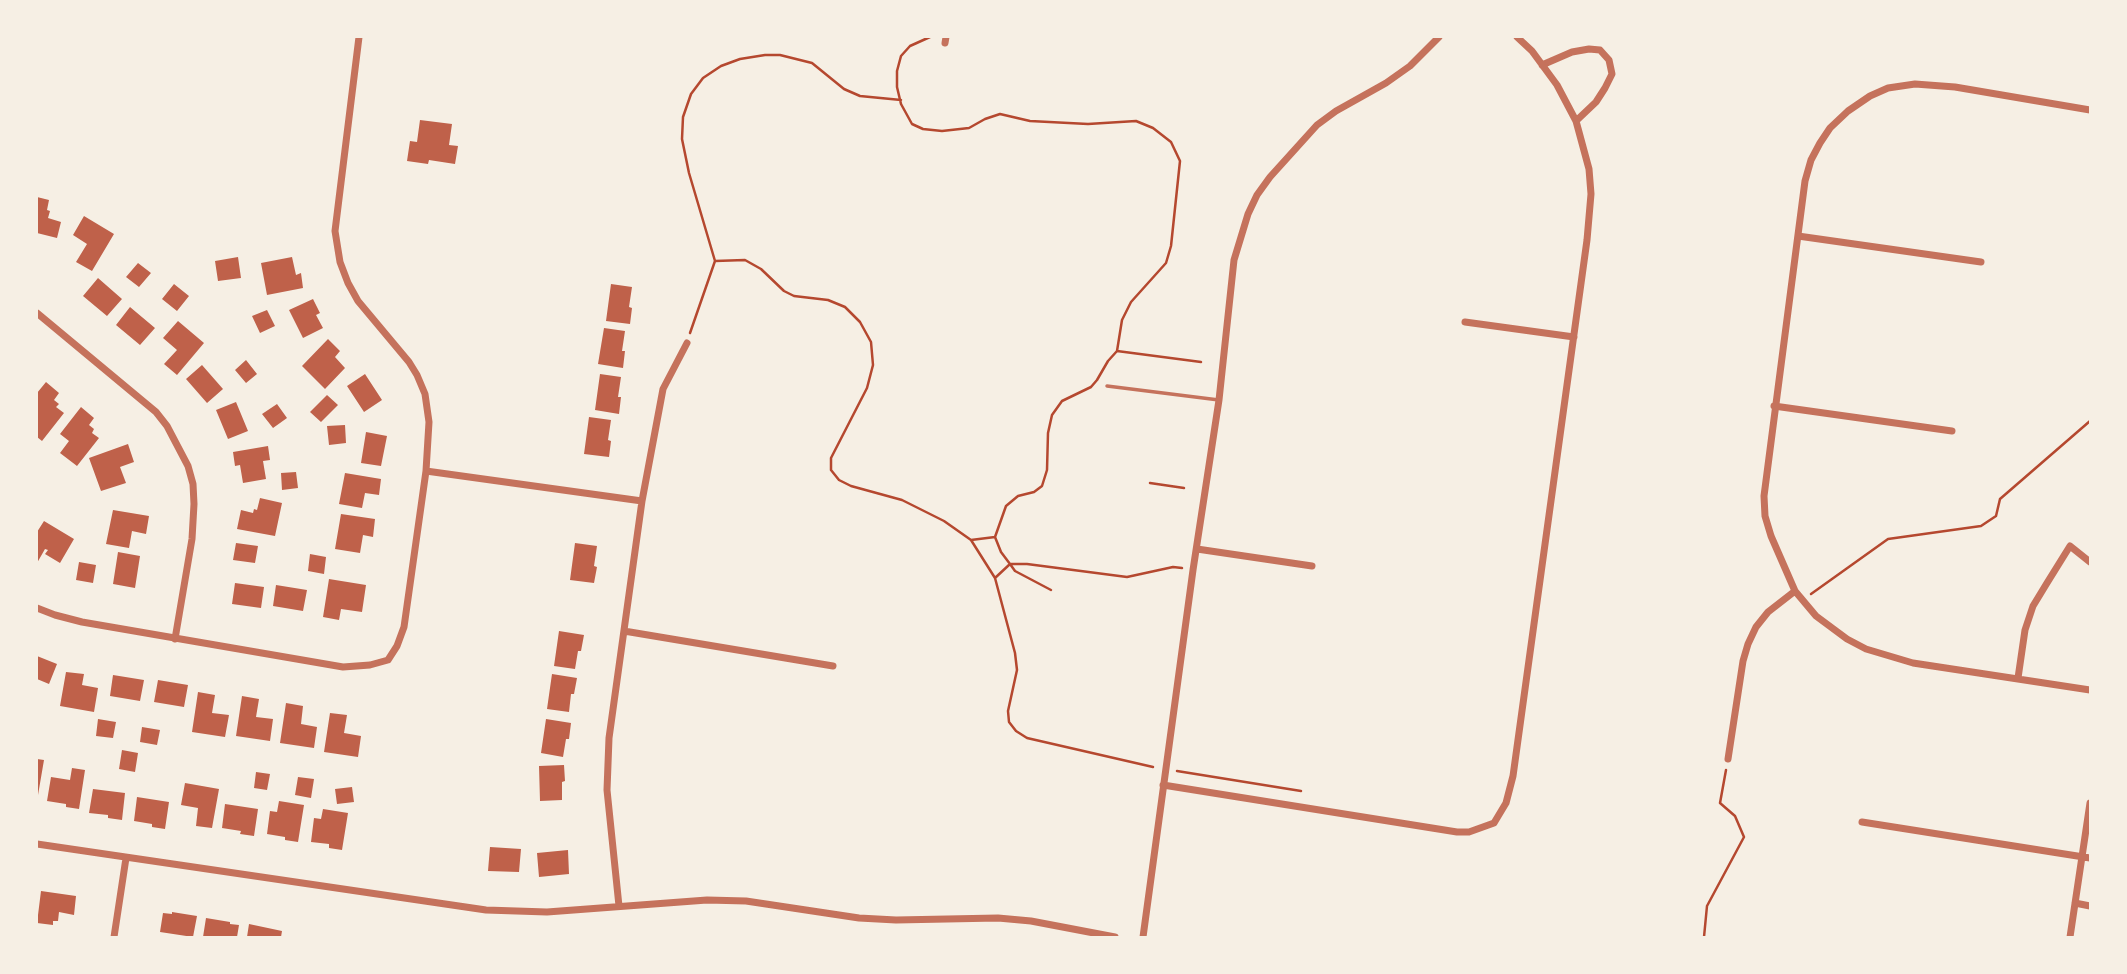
<!DOCTYPE html>
<style>
body{margin:0}
#map{position:relative;width:2127px;height:974px;overflow:hidden;background:#f6efe4;font-family:"Space Grotesk",sans-serif}
canvas{display:block}
.frame{position:absolute;inset:0;border:38px solid #f6efe4;pointer-events:none}
</style>
<div id="map">
<canvas width="2127" height="974"></canvas>
<div class="frame"></div>
</div>
<script>
const context = document.querySelector('canvas').getContext('2d');
context.lineJoin = 'round';
function fillPath(path, color) { context.fillStyle = color; context.fill(path, 'evenodd'); }
const poly = rows => new Path2D(rows.map(r => 'M' + r).join(''));
function strokePath(path, color, width, dash) { context.strokeStyle = color; context.lineWidth = width; context.lineCap = dash ? 'butt' : 'round'; context.setLineDash(dash || []); context.stroke(path); }
const building = poly([
 [420,120,452,124,449,145,458,146,455,164,429,160,428,164,407,161,410,141,417,142],
 [37,197,49,200,47,210,50,211,48,218,61,222,57,238,37,233],
 [84,216,114,234,92,271,76,262,87,244,73,235],
 [238,257,241,278,218,281,215,261],
 [292,257,296,275,301,273,303,288,267,295,261,263],
 [138,263,151,273,139,287,126,277],
 [98,278,122,299,107,316,83,296],
 [174,284,189,296,177,311,162,299],
 [611,284,632,287,629,307,632,308,630,324,606,321],
 [313,299,320,313,316,315,323,328,303,338,289,310],
 [130,307,155,328,140,345,116,325],
 [267,310,275,326,260,333,252,316],
 [178,321,204,343,177,375,164,364,177,350,163,338],
 [604,328,625,331,622,351,625,351,623,368,598,364],
 [328,339,340,351,335,357,345,368,325,389,302,366],
 [246,360,257,374,246,383,235,370],
 [202,365,223,389,207,403,186,379],
 [365,374,382,400,364,412,347,386],
 [600,374,621,377,618,397,621,397,619,414,595,410],
 [46,382,59,393,54,400,59,404,56,407,64,413,42,441,37,437,37,393],
 [327,395,338,405,321,422,310,412],
 [236,402,248,431,228,439,216,410],
 [277,404,287,418,273,428,262,414],
 [81,407,94,418,89,425,94,429,92,433,99,438,77,466,60,453,69,441,60,434],
 [589,417,611,420,608,440,611,441,609,457,584,454],
 [345,425,346,443,329,445,327,426],
 [366,432,387,436,381,466,361,463],
 [128,444,134,462,120,467,126,483,101,491,89,458],
 [268,446,270,460,263,461,266,479,243,483,240,465,235,466,233,452],
 [296,472,298,488,282,490,281,473],
 [345,473,381,479,379,495,365,493,362,508,339,504],
 [260,498,282,503,275,536,237,529,241,510,253,513,254,509,257,510],
 [113,510,149,516,146,534,132,531,129,548,106,544],
 [341,514,375,519,373,537,363,535,360,553,335,549],
 [44,521,74,539,60,563,45,554,48,550,45,549,37,563,37,532],
 [236,543,258,546,255,563,233,560],
 [575,543,597,546,594,566,597,567,594,583,570,580],
 [118,552,140,556,135,588,113,584],
 [310,554,326,557,324,574,308,571],
 [79,562,96,565,93,583,76,580],
 [329,579,366,585,362,612,341,609,339,620,323,617],
 [235,583,264,587,261,608,232,604],
 [276,585,307,590,303,611,273,606],
 [559,631,584,635,581,651,578,651,575,669,554,666],
 [37,656,57,664,49,684,37,679],
 [66,672,84,674,82,685,98,688,94,712,60,706],
 [552,674,577,678,574,694,571,694,569,712,547,709],
 [113,675,144,680,140,701,110,696],
 [158,680,188,685,184,707,154,702],
 [198,692,215,695,212,713,229,715,225,737,192,732],
 [242,696,259,699,256,717,273,719,270,741,236,736],
 [286,703,303,706,301,724,317,727,314,748,280,743],
 [330,713,347,715,344,733,361,736,358,757,324,752],
 [98,719,116,722,113,738,96,736],
 [546,719,571,723,569,739,566,739,563,757,541,753],
 [142,727,160,730,157,745,140,742],
 [122,750,138,753,135,772,119,769],
 [37,759,44,760,38,795,37,795],
 [564,765,565,781,562,782,562,800,540,801,539,766],
 [72,768,85,770,79,809,66,807,66,804,47,801,51,777,70,780],
 [256,772,270,774,267,790,254,788],
 [298,777,314,779,311,798,295,795],
 [185,783,219,789,212,828,196,826,198,808,181,805],
 [352,787,354,802,337,804,335,789],
 [93,789,125,793,122,820,108,818,108,815,89,813],
 [137,797,169,802,165,829,152,827,152,824,134,821],
 [279,801,304,805,298,842,285,840,285,837,267,834,270,811,277,812],
 [225,804,258,809,254,836,240,834,241,831,222,828],
 [323,809,348,813,342,850,329,848,329,844,311,842,314,818,321,819],
 [490,847,521,849,519,872,488,871],
 [568,850,569,874,539,877,537,853],
 [41,891,76,896,74,915,59,912,58,921,53,921,53,925,37,923],
 [172,912,197,916,193,937,160,932,163,913,172,914],
 [206,918,230,922,230,924,239,925,237,937,203,937],
 [249,924,282,931,281,937,247,937]
]);
const path = poly([
 [930,37,910,46,901,56,897,71,897,87,901,104,912,124,923,129,942,131,969,128,985,119,1000,114,1030,121,1088,124,1136,121,1153,128,1171,142,1180,161,1171,246,1166,263,1131,302,1122,320,1117,351,1108,361,1097,380,1091,387,1062,401,1052,415,1048,433,1047,470,1042,486,1034,492,1018,496,1006,506,995,537,1001,552,1010,564,1027,564,1127,577,1173,567,1182,568],
 [901,100,860,96,844,89,812,63,780,55,765,55,740,59,721,66,703,78,691,94,683,117,682,139,689,173,715,261,745,260,761,269,784,291,794,296,828,300,845,307,860,322,871,342,873,365,867,388,831,458,831,470,839,480,851,486,902,500,944,521,971,540,995,578,1015,653,1017,670,1008,711,1009,722,1016,731,1027,738,1153,767],
 [690,333,715,261],
 [1117,351,1201,362],
 [1150,483,1184,488],
 [971,540,995,537],
 [995,578,1010,564,1015,571,1051,590],
 [1811,594,1888,539,1981,526,1996,516,2000,499,2090,421],
 [1177,771,1301,791],
 [1704,937,1707,906,1744,837,1735,816,1720,803,1726,770]
]);
const service = poly([
 [1107,386,1219,400]
]);
const minor = poly([
 [945,43,946,37],
 [1542,65,1572,52,1589,49,1600,50,1609,60,1612,74,1605,88,1596,102,1576,121],
 [2090,110,1955,87,1915,84,1888,88,1870,96,1848,111,1830,128,1820,143,1811,160,1805,181,1764,496,1765,516,1771,536,1795,591,1816,616,1847,639,1866,649,1913,663,2090,690],
 [1798,236,1981,262],
 [37,313,156,412,167,426,188,466,193,484,194,504,192,539,175,639],
 [1465,322,1574,337],
 [1774,406,1952,431],
 [426,471,642,501],
 [1197,549,1312,566],
 [37,608,55,615,82,622,343,667,370,665,388,660,397,646,404,627,426,471,429,422,425,394,417,375,409,362,358,301,348,283,340,262,335,231,359,37],
 [624,631,833,666],
 [2018,678,2025,630,2033,606,2047,583,2070,546,2090,562],
 [1728,759,1743,661,1748,644,1756,627,1768,612,1795,591],
 [1163,785,1457,832,1469,832,1494,823,1506,803,1513,776,1587,240,1591,194,1589,169,1576,121,1557,85,1532,51,1517,37],
 [1862,822,2090,858],
 [37,844,486,910,547,912,707,900,746,901,859,918,896,920,998,918,1031,921,1115,937],
 [2075,903,2090,906],
 [619,906,607,790,609,738,642,501,663,389,687,343],
 [114,937,126,858],
 [1143,937,1193,570,1219,400,1234,260,1248,214,1257,195,1270,177,1317,125,1336,111,1386,83,1410,66,1439,37],
 [2070,937,2090,803]
]);
fillPath(building, '#bf614a');
strokePath(path, '#b5482f', 2.5);
strokePath(service, '#c5725c', 3.5);
strokePath(minor, '#c5725c', 7);
</script>
